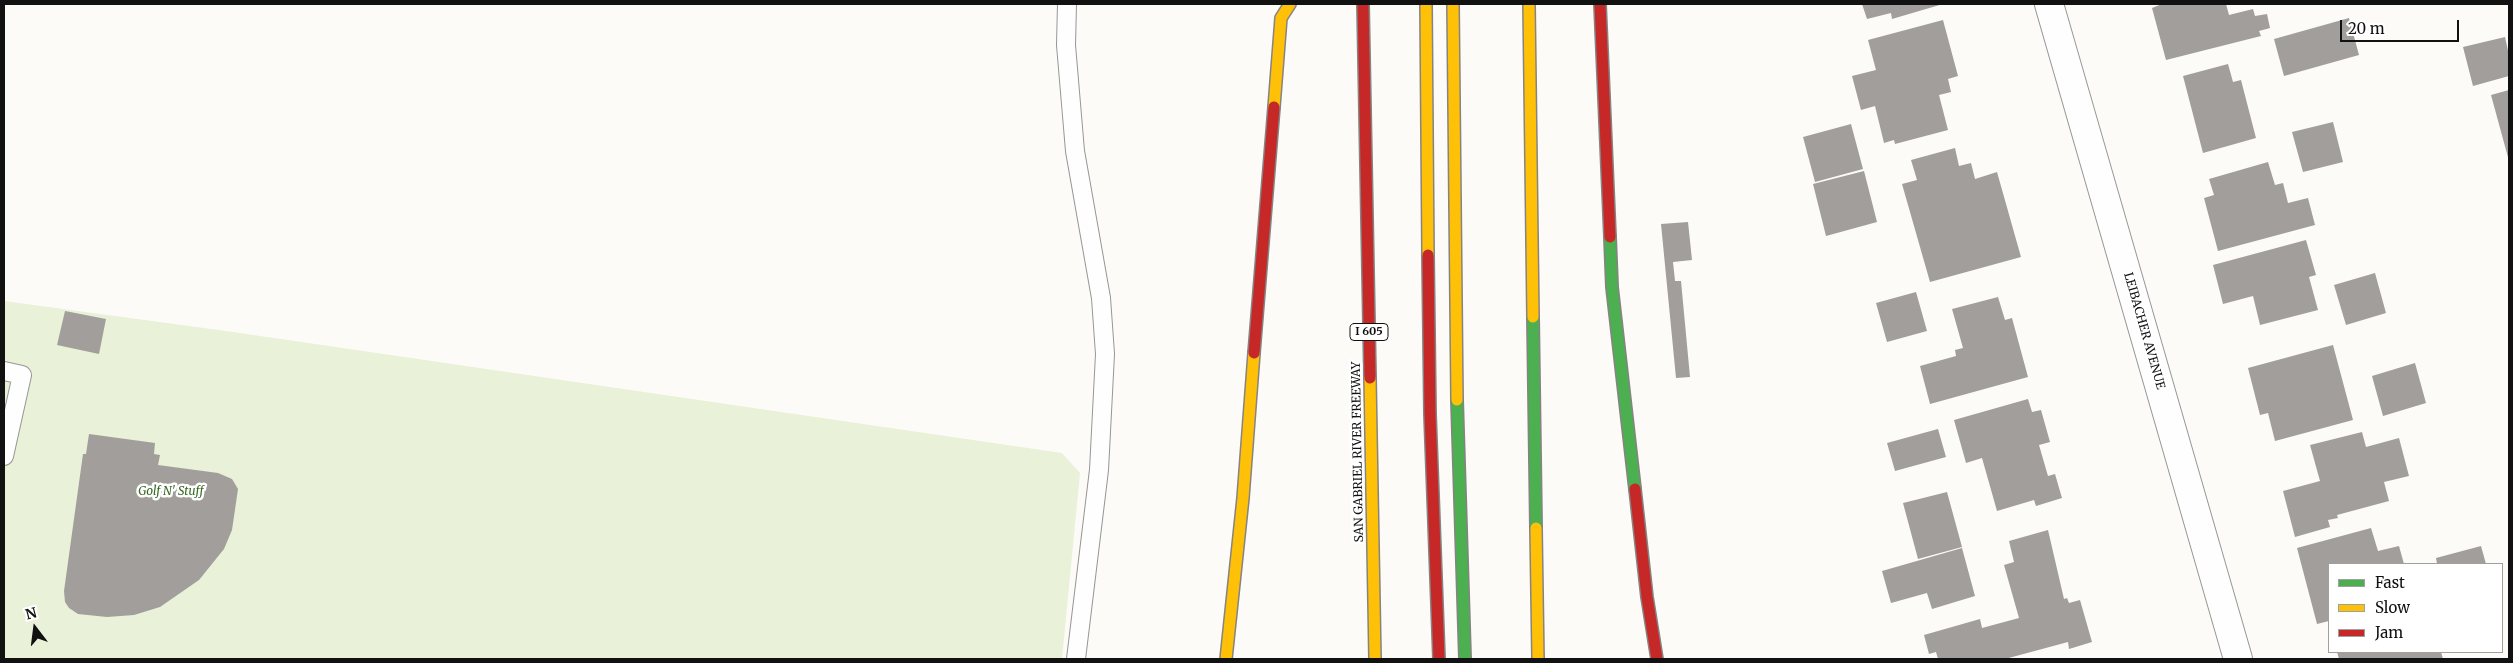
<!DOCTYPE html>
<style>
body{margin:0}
#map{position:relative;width:2513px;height:663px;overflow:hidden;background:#fdfbf7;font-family:Merriweather,serif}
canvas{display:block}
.frame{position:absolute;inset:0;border:5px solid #111;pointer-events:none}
.legend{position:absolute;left:2328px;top:563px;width:175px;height:90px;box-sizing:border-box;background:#fff;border:1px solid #a0a0a0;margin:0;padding:6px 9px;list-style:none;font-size:15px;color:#111}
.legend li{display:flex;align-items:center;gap:10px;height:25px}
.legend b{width:25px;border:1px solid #a0a0a0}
.north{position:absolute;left:10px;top:603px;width:50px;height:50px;-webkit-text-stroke:4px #fff;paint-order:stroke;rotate:345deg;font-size:14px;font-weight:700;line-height:20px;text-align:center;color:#111}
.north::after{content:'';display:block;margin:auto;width:18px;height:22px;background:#111;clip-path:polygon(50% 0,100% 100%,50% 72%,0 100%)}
.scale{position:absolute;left:2340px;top:20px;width:119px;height:22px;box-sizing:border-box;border:2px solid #111;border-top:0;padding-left:6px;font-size:15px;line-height:18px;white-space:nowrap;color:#111;-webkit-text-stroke:4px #fff;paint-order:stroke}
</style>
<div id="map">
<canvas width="2513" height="663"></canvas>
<div class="frame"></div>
<ul class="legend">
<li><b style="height:6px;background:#4caf50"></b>Fast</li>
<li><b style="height:6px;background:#ffc107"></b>Slow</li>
<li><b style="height:6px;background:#c62828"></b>Jam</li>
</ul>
<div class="north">N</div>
<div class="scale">20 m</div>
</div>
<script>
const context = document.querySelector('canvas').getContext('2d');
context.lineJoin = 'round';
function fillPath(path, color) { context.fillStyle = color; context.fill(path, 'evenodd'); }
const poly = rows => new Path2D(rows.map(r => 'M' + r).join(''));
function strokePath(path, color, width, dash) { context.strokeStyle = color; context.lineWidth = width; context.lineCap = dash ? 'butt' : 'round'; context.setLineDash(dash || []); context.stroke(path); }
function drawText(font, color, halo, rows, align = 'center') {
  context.font = font + ' Merriweather,serif'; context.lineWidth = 5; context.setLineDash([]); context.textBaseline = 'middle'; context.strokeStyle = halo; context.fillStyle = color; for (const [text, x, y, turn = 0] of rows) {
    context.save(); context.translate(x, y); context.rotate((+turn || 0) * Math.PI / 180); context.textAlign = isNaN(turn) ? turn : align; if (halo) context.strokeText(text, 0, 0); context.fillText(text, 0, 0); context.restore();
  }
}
const green = poly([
 [4,301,226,331,1062,453,1080,473,1062,659,4,659]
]);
const building = poly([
 [1862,4,1943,4,1892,19,1891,13,1867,19],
 [2162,4,2226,4,2229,15,2253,9,2255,16,2267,14,2270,28,2259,31,2261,36,2166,60,2152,8],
 [2349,18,2359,55,2284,76,2274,39],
 [1943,20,1958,76,1948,79,1951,92,1939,95,1948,130,1895,144,1894,140,1884,143,1875,106,1861,110,1852,76,1876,70,1868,40],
 [2505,37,2509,55,2509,76,2473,86,2463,47],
 [2228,64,2233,82,2241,80,2256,138,2203,153,2183,76],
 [2509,90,2509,161,2491,95],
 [2333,122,2343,162,2303,172,2292,132],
 [1851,124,1863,169,1815,182,1803,137],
 [1955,148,1959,166,1971,163,1975,179,1997,172,2021,257,1930,282,1902,184,1917,180,1911,160],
 [2268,162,2275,185,2283,183,2288,203,2308,198,2315,225,2218,251,2204,198,2214,195,2209,179],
 [1864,171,1877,222,1826,236,1813,184],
 [1688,222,1692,260,1673,262,1675,281,1681,281,1690,377,1676,378,1661,224],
 [2306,240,2316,275,2309,277,2318,310,2260,325,2253,296,2223,304,2213,265],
 [2375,273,2386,313,2346,325,2334,285],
 [1916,292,1927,331,1887,342,1876,303],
 [1998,297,2005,320,2012,318,2028,377,1930,404,1920,366,1956,356,1955,350,1963,348,1952,309],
 [65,311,106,319,99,354,57,345],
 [2333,345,2353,420,2275,441,2268,413,2260,415,2248,368],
 [2415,363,2426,403,2383,416,2372,376],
 [2028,399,2032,412,2041,410,2050,442,2039,445,2048,476,2055,474,2062,498,2036,506,2034,500,1997,511,1982,458,1966,463,1954,420],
 [1938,429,1946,457,1895,471,1887,443],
 [2362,432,2366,447,2399,438,2409,476,2384,482,2389,501,2337,515,2338,518,2328,520,2330,527,2295,537,2283,491,2320,481,2310,445],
 [89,434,155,443,154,454,160,455,158,465,218,473,232,479,238,489,232,530,224,549,199,580,160,607,134,615,107,617,78,614,69,608,65,602,64,591,83,454,86,454],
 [1947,492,1962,547,1918,559,1903,503],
 [2371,528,2378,551,2399,546,2404,564,2329,564,2329,621,2317,624,2297,548],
 [2048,530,2064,599,2067,598,2069,603,2080,600,2092,642,2069,649,2068,642,2005,659,1938,659,1936,652,1929,654,1924,635,1980,619,1982,628,2019,618,2004,565,2014,562,2009,541],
 [2481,546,2486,564,2437,564,2436,558],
 [1962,548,1975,596,1932,609,1927,593,1891,603,1882,571],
 [2337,652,2441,652,2443,659,2339,659]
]);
const lane = poly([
 [1067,4,1066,45,1075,151,1101,298,1105,354,1099,470,1076,659],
 [4,371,22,375,4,456]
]);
const street = poly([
 [2049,4,2238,659]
]);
const fast = poly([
 [1610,237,1612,287,1635,489],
 [1533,317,1536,528],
 [1457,400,1465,659]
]);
const slow = poly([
 [1426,4,1428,255],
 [1453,4,1457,400],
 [1529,4,1533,317],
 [1274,107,1281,18,1290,4],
 [1370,378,1375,659],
 [1536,528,1538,659],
 [1226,659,1243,498,1254,353]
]);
const jam = poly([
 [1363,4,1370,378],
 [1600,4,1610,237],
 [1428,255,1430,414,1439,659],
 [1254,353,1274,107],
 [1635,489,1647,597,1657,659]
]);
const shields = [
 [1369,332,38]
];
const shieldNames = [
 ["I 605",1369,332]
];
const streetNames = [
 ["LEIBACHER AVENUE",2144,331,74],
 ["SAN GABRIEL RIVER FREEWAY",1358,452,-91]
];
const parkNames = [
 ["Golf N' Stuff",171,492]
];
fillPath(green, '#e9f1d8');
fillPath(building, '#a19e9c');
strokePath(lane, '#979695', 20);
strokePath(street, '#979695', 30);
strokePath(fast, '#858482', 14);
strokePath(slow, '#858482', 14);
strokePath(jam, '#858482', 14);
strokePath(lane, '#fffefe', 18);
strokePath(street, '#fffefe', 28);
strokePath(fast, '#4caf50', 11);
strokePath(slow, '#ffc107', 11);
strokePath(jam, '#c62828', 11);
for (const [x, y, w] of shields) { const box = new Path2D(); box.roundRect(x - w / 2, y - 8.5, w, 17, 4); context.fillStyle = '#fff'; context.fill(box); strokePath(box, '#111', 1); }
drawText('bold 11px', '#111', null, shieldNames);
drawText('12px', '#111', '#fff', streetNames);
drawText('italic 12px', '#366822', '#fff', parkNames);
</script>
